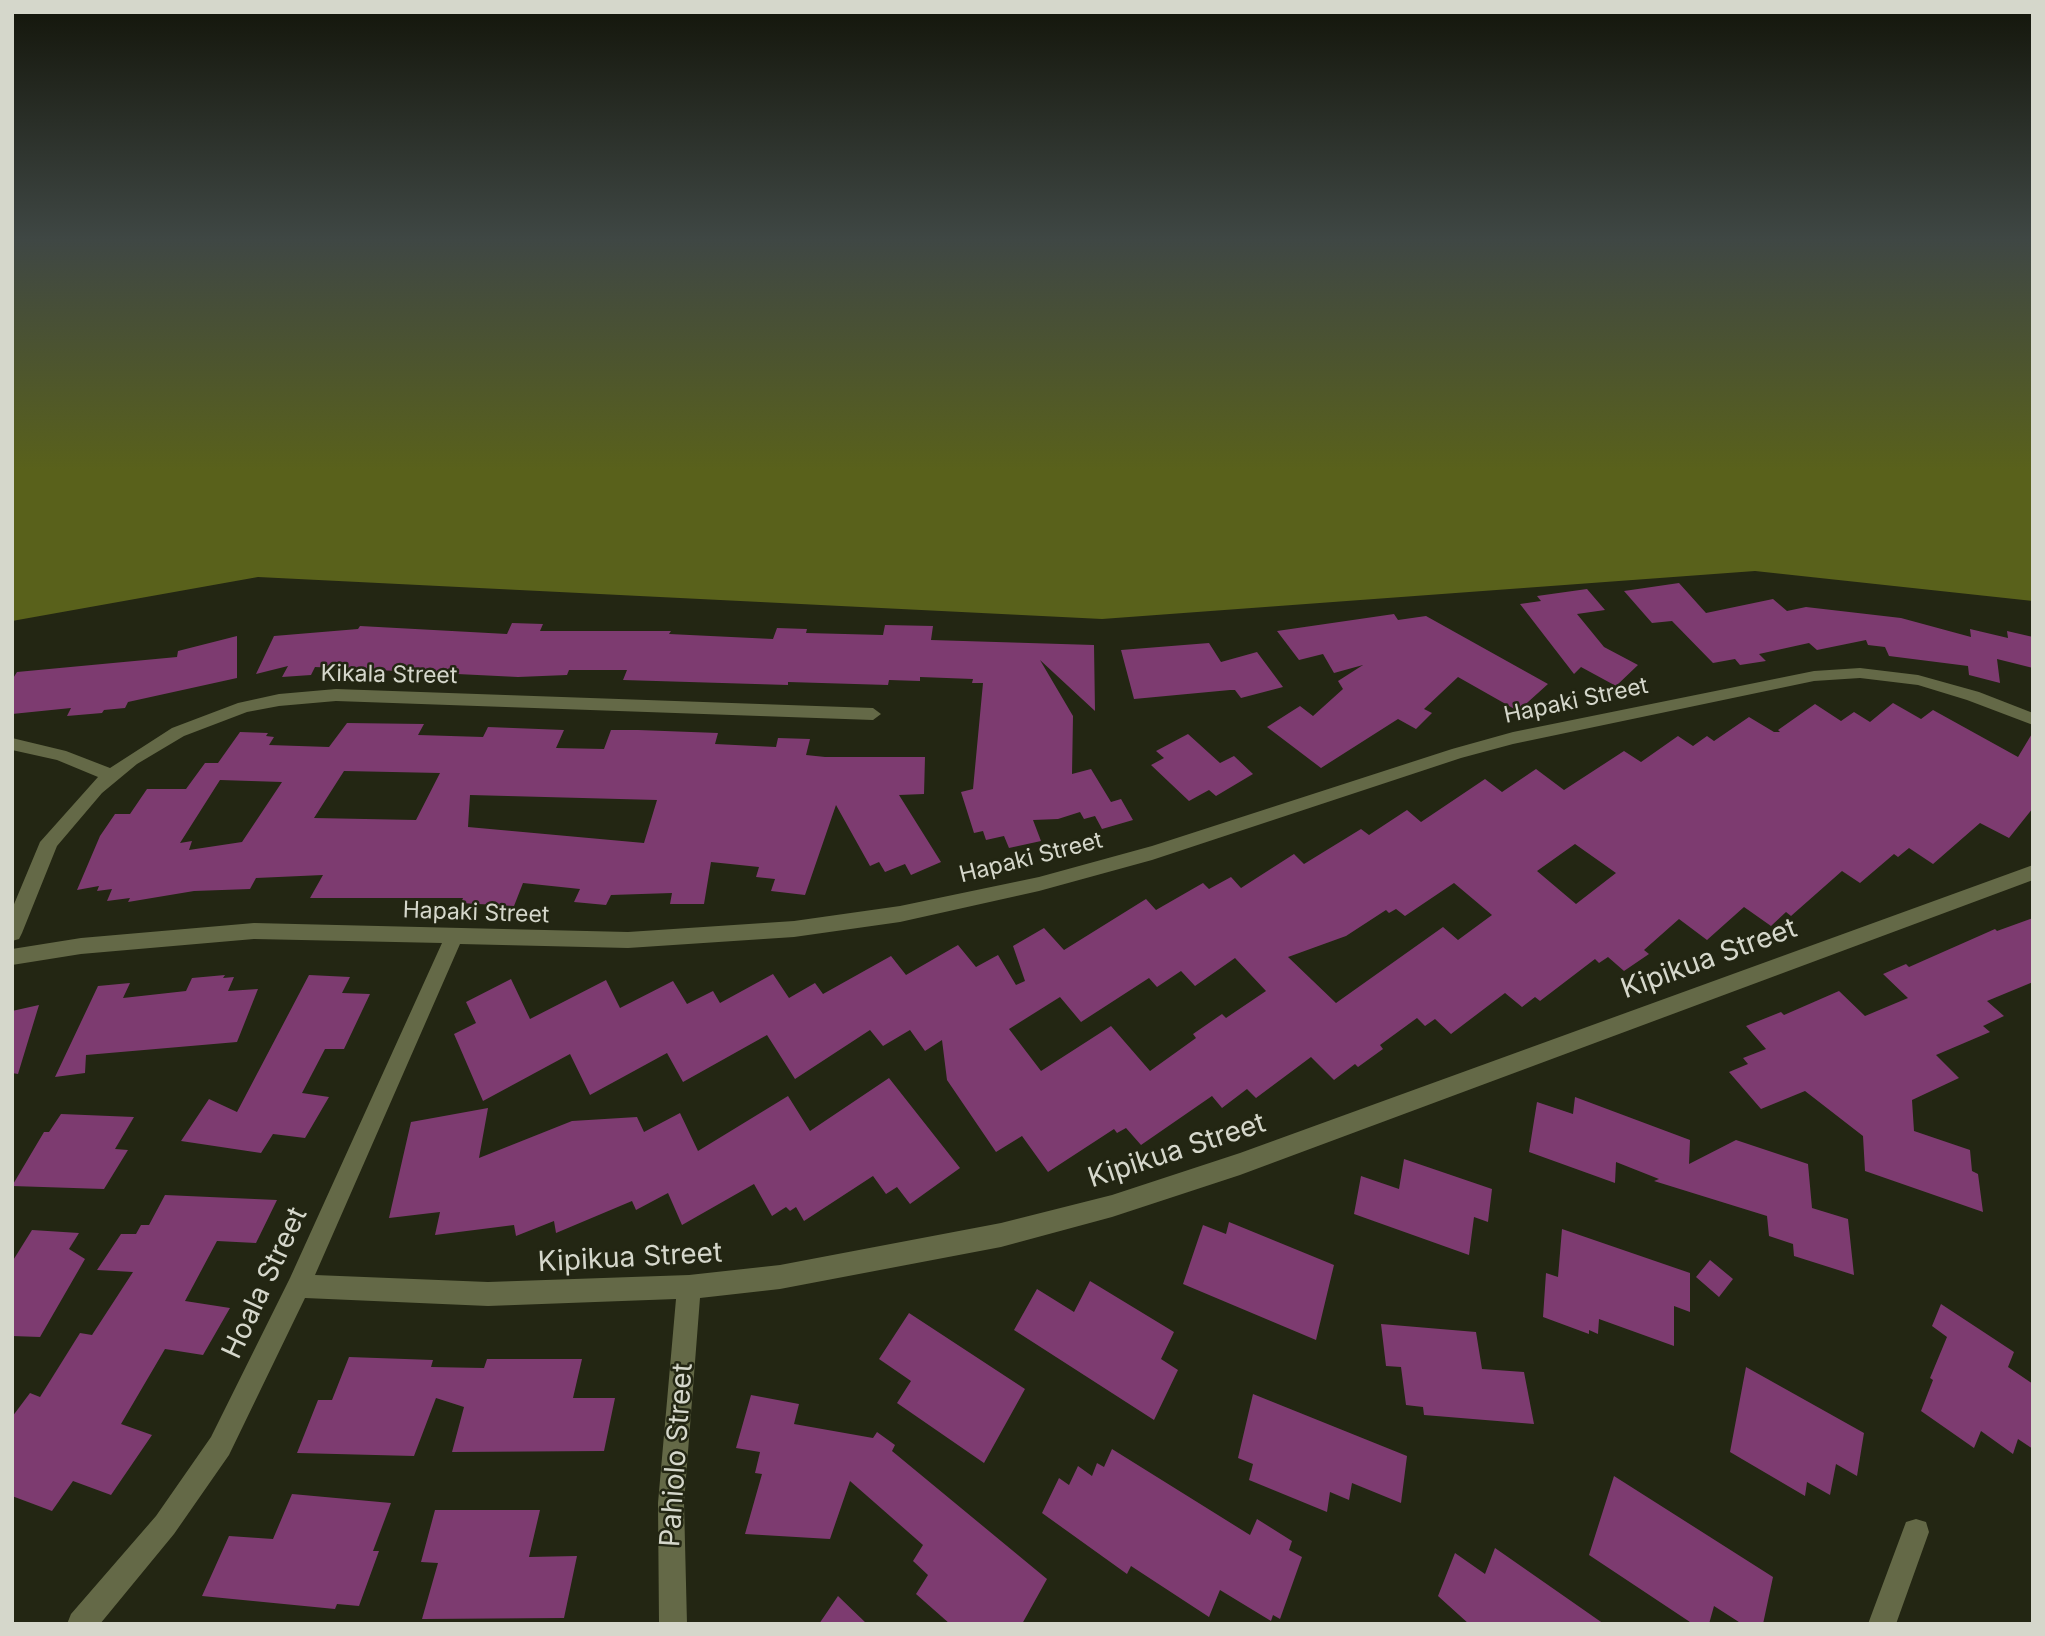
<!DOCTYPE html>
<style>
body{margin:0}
#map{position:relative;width:2045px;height:1636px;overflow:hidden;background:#232613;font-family:Inter,sans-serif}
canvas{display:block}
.frame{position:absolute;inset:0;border:14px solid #d5d7cb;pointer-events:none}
</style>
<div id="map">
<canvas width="2045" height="1636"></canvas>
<div class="frame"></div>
</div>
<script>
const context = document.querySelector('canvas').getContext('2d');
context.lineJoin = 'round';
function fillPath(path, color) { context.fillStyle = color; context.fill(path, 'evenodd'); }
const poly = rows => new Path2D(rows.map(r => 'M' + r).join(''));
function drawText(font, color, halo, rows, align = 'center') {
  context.font = font + ' Inter,sans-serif'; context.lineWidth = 5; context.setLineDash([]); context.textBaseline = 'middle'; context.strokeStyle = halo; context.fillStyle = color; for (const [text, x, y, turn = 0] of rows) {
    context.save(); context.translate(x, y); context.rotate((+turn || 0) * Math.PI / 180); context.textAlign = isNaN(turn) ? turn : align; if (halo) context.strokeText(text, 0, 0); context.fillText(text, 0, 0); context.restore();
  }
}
const forest = poly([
 [12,240,2033,240,2033,601,1755,571,1102,619,258,577,12,621]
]);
const building = poly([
 [1679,583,1706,613,1773,599,1787,611,1806,607,1901,618,1971,637,1970,629,2008,638,2007,631,2033,637,2033,668,1997,659,2000,683,1969,675,1968,666,1889,656,1885,647,1868,645,1866,640,1817,650,1809,643,1759,654,1766,661,1740,665,1735,659,1713,663,1672,621,1652,623,1624,591],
 [1587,589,1605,610,1577,614,1604,647,1638,665,1616,686,1581,667,1574,674,1520,604,1541,601,1537,596],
 [1394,614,1398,620,1426,616,1548,684,1518,711,1458,677,1424,709,1432,713,1416,729,1398,719,1321,768,1267,727,1300,706,1313,716,1343,689,1338,681,1363,665,1334,673,1323,654,1299,660,1277,631],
 [512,623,543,624,540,631,671,631,669,634,773,639,777,628,807,629,806,633,883,635,885,625,933,626,931,640,1094,645,1095,711,1040,660,1073,716,1072,774,1091,769,1111,802,1121,799,1133,820,1102,829,1095,816,1084,819,1080,812,1058,819,1033,820,1041,841,1009,848,1004,836,986,840,983,831,974,833,961,792,973,789,983,683,972,683,973,679,920,677,920,681,889,680,888,685,788,682,788,685,623,680,627,670,569,670,567,675,518,677,315,667,311,675,282,677,288,666,256,674,274,636,358,629,360,626,507,634],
 [237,636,237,678,128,702,125,708,104,710,102,713,67,716,71,708,12,714,12,680,17,672,177,657,178,651],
 [1209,643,1221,662,1257,652,1283,687,1241,698,1235,690,1230,690,1134,699,1121,650],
 [1893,703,1921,719,1933,710,2018,757,2033,732,2033,808,2009,838,1980,823,1933,864,1909,848,1898,857,1894,854,1860,883,1842,871,1791,916,1786,912,1771,926,1744,907,1707,940,1679,919,1644,950,1649,954,1624,971,1608,957,1599,963,1595,959,1540,1001,1535,997,1522,1007,1505,993,1451,1034,1435,1019,1425,1026,1417,1018,1380,1045,1383,1049,1358,1067,1355,1064,1334,1080,1311,1057,1256,1098,1247,1089,1222,1108,1212,1096,1141,1145,1126,1128,1117,1133,1114,1129,1048,1172,1022,1136,996,1152,947,1080,942,1040,925,1051,910,1030,883,1046,870,1030,795,1079,767,1035,683,1082,667,1053,590,1095,570,1054,483,1101,454,1034,476,1023,466,1002,511,979,530,1019,606,980,620,1008,673,981,687,1004,713,991,720,1003,773,974,789,998,815,983,823,994,891,956,906,975,958,945,976,967,998,955,1016,985,1025,981,1013,946,1044,928,1064,950,1146,899,1156,910,1203,883,1209,889,1231,877,1241,888,1294,854,1304,864,1361,829,1369,835,1407,810,1421,822,1485,779,1502,792,1536,769,1564,790,1624,751,1641,762,1678,736,1693,746,1707,736,1714,741,1749,717,1774,732,1780,732,1778,730,1815,704,1841,721,1854,712,1870,722],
 [1575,844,1616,873,1576,904,1537,871],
 [1454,883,1492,915,1458,940,1443,927,1336,1003,1288,957,1346,936,1386,910,1389,913,1396,909,1405,916],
 [1235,958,1266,991,1226,1018,1222,1014,1193,1034,1196,1038,1150,1071,1111,1026,1041,1071,1009,1029,1060,997,1081,1022,1149,978,1157,987,1181,971,1195,986],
 [347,723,424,724,418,735,483,737,488,727,564,730,556,748,604,749,611,730,638,730,718,733,715,744,776,747,778,738,810,739,806,755,825,757,925,757,924,794,899,795,941,862,911,875,905,864,885,872,879,862,870,866,836,805,805,895,771,891,775,879,756,877,759,867,711,862,704,904,670,904,672,893,611,895,606,905,574,902,580,889,523,883,514,906,461,903,463,898,310,898,323,875,256,878,250,889,194,891,128,902,130,898,107,901,112,889,97,891,99,886,77,890,100,836,115,814,130,814,147,789,186,789,205,763,218,763,240,732,268,733,266,736,274,737,269,745,329,747],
 [344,771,440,773,416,820,314,818],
 [220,780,282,782,242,842,189,850,192,841,180,843],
 [470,795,657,800,644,843,468,827],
 [1188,734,1220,763,1234,756,1253,774,1216,796,1209,790,1189,801,1151,765,1164,758,1156,751],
 [2033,918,2033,982,1987,1001,2004,1016,1983,1026,1990,1032,1936,1055,1959,1078,1912,1100,1914,1131,1970,1150,1972,1171,1978,1174,1983,1212,1865,1171,1863,1136,1805,1091,1761,1109,1729,1072,1748,1064,1743,1058,1766,1049,1746,1026,1781,1012,1784,1015,1839,991,1865,1016,1908,998,1883,974,1906,964,1909,967,1995,929,1997,931],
 [225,975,223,978,234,977,228,991,258,989,237,1042,86,1055,85,1073,55,1077,98,986,130,983,123,998,186,991,192,978],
 [309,975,350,977,342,993,370,994,344,1049,325,1049,302,1093,329,1097,305,1138,273,1134,261,1153,181,1141,209,1099,237,1112],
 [39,1005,18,1074,12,1073,12,1011],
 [889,1078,960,1168,910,1204,897,1187,886,1194,873,1176,804,1221,796,1207,790,1211,786,1207,772,1216,754,1184,682,1225,668,1193,636,1210,632,1201,556,1233,554,1221,516,1236,514,1225,435,1235,440,1212,389,1218,411,1122,488,1108,479,1158,572,1121,637,1117,644,1132,680,1113,698,1151,788,1096,810,1131],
 [1575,1097,1690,1140,1689,1164,1736,1140,1808,1164,1812,1208,1848,1219,1854,1275,1794,1256,1793,1244,1769,1236,1767,1216,1654,1181,1659,1179,1616,1162,1615,1183,1529,1152,1537,1102,1573,1114],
 [61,1114,134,1117,115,1149,128,1150,104,1189,12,1186,44,1132,49,1132],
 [1404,1159,1492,1189,1488,1222,1474,1217,1469,1255,1354,1214,1361,1176,1399,1189],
 [165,1195,277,1200,256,1243,217,1241,185,1301,230,1308,203,1355,165,1349,121,1424,152,1435,111,1495,73,1481,52,1511,12,1496,12,1417,30,1393,40,1397,80,1333,92,1335,133,1272,97,1270,121,1234,136,1234,141,1225,149,1225],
 [1229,1222,1334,1265,1316,1340,1183,1284,1203,1225,1226,1234],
 [1562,1229,1690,1273,1690,1312,1674,1306,1674,1346,1599,1319,1598,1334,1589,1330,1589,1334,1543,1317,1546,1273,1558,1277],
 [32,1230,79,1233,69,1249,85,1259,40,1337,12,1336,12,1262],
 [1710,1260,1733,1279,1719,1297,1696,1277],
 [1090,1281,1174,1332,1161,1359,1178,1370,1154,1420,1014,1330,1037,1289,1074,1312],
 [1941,1304,2014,1352,2008,1367,2033,1384,2033,1449,2018,1439,2013,1454,1981,1431,1974,1448,1921,1411,1933,1380,1930,1378,1947,1337,1932,1326],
 [909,1313,1025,1389,984,1463,897,1403,911,1381,879,1359],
 [1381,1324,1476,1332,1482,1369,1524,1372,1534,1424,1424,1415,1423,1407,1406,1405,1401,1367,1386,1366],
 [349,1357,433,1360,431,1367,484,1368,487,1359,582,1359,573,1398,615,1398,604,1451,452,1452,464,1407,436,1398,414,1456,297,1453,318,1400,332,1400],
 [1746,1367,1864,1433,1857,1476,1836,1464,1830,1495,1807,1482,1805,1496,1730,1452],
 [1253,1394,1407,1456,1401,1503,1352,1483,1349,1500,1330,1492,1327,1512,1249,1480,1253,1464,1238,1458],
 [751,1395,799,1404,794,1424,873,1438,877,1432,895,1445,892,1451,1047,1579,1022,1624,950,1624,916,1594,928,1575,913,1561,923,1545,850,1481,830,1539,745,1534,762,1474,755,1473,760,1452,736,1448],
 [1112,1449,1250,1535,1257,1519,1292,1541,1289,1550,1302,1557,1280,1619,1273,1615,1271,1621,1220,1590,1209,1617,1131,1566,1127,1574,1042,1513,1059,1478,1069,1485,1078,1466,1092,1476,1097,1463,1104,1467],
 [1614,1476,1773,1577,1763,1624,1742,1624,1714,1606,1709,1624,1693,1624,1589,1555],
 [292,1494,391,1503,373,1551,379,1551,359,1606,337,1604,335,1609,202,1596,229,1536,273,1539],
 [435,1510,540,1510,529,1557,577,1556,564,1618,422,1619,438,1563,421,1562],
 [1495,1548,1604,1624,1469,1624,1438,1596,1455,1553,1485,1574],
 [838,1596,867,1624,819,1624]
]);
const minor = poly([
 [1860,668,1918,675,1979,692,2033,713,2033,725,1967,700,1918,685,1860,678,1814,681,1513,744,1461,758,1152,860,1039,891,900,922,794,937,628,948,460,944,315,1275,488,1282,689,1275,780,1265,1001,1223,1112,1195,1240,1153,2033,865,2033,880,1240,1175,1112,1217,1001,1247,780,1289,700,1298,684,1503,687,1624,659,1624,658,1503,676,1299,488,1306,305,1298,229,1455,174,1534,100,1624,67,1624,71,1614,156,1516,211,1437,290,1278,442,943,254,939,81,954,12,965,12,949,81,938,254,923,628,932,794,921,900,906,1039,877,1152,846,1452,749,1513,732,1814,671,1860,668],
 [336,689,873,708,881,714,873,720,336,701,279,706,247,712,184,736,137,764,102,793,57,846,22,933,19,939,12,941,12,909,40,842,98,777,57,760,12,750,12,738,66,751,110,768,172,728,238,703,279,694,336,689],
 [1916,1519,1926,1522,1929,1532,1896,1624,1868,1624,1906,1522,1916,1519]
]);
const streetNames = [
 ["Kikala Street",389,675,1],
 ["Hapaki Street",1576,701,-12],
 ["Hapaki Street",1031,858,-14],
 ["Hapaki Street",476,913,2]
];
const nearStreetnames = [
 ["Kipikua Street",1709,959,-20],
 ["Kipikua Street",1177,1151,-18],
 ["Kipikua Street",630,1258,-3],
 ["Hoala Street",265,1283,-65],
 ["Pahiolo Street",677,1455,-86]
];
fillPath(forest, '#59611b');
fillPath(building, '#7d3b70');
fillPath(minor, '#646947');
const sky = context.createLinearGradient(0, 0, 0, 470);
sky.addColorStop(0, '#13150a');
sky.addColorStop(0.51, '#3f4744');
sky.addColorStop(1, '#3f474400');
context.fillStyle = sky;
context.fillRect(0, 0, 2045, 470);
drawText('23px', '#d5d7cb', '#232613', streetNames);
drawText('28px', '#d5d7cb', '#232613', nearStreetnames);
</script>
